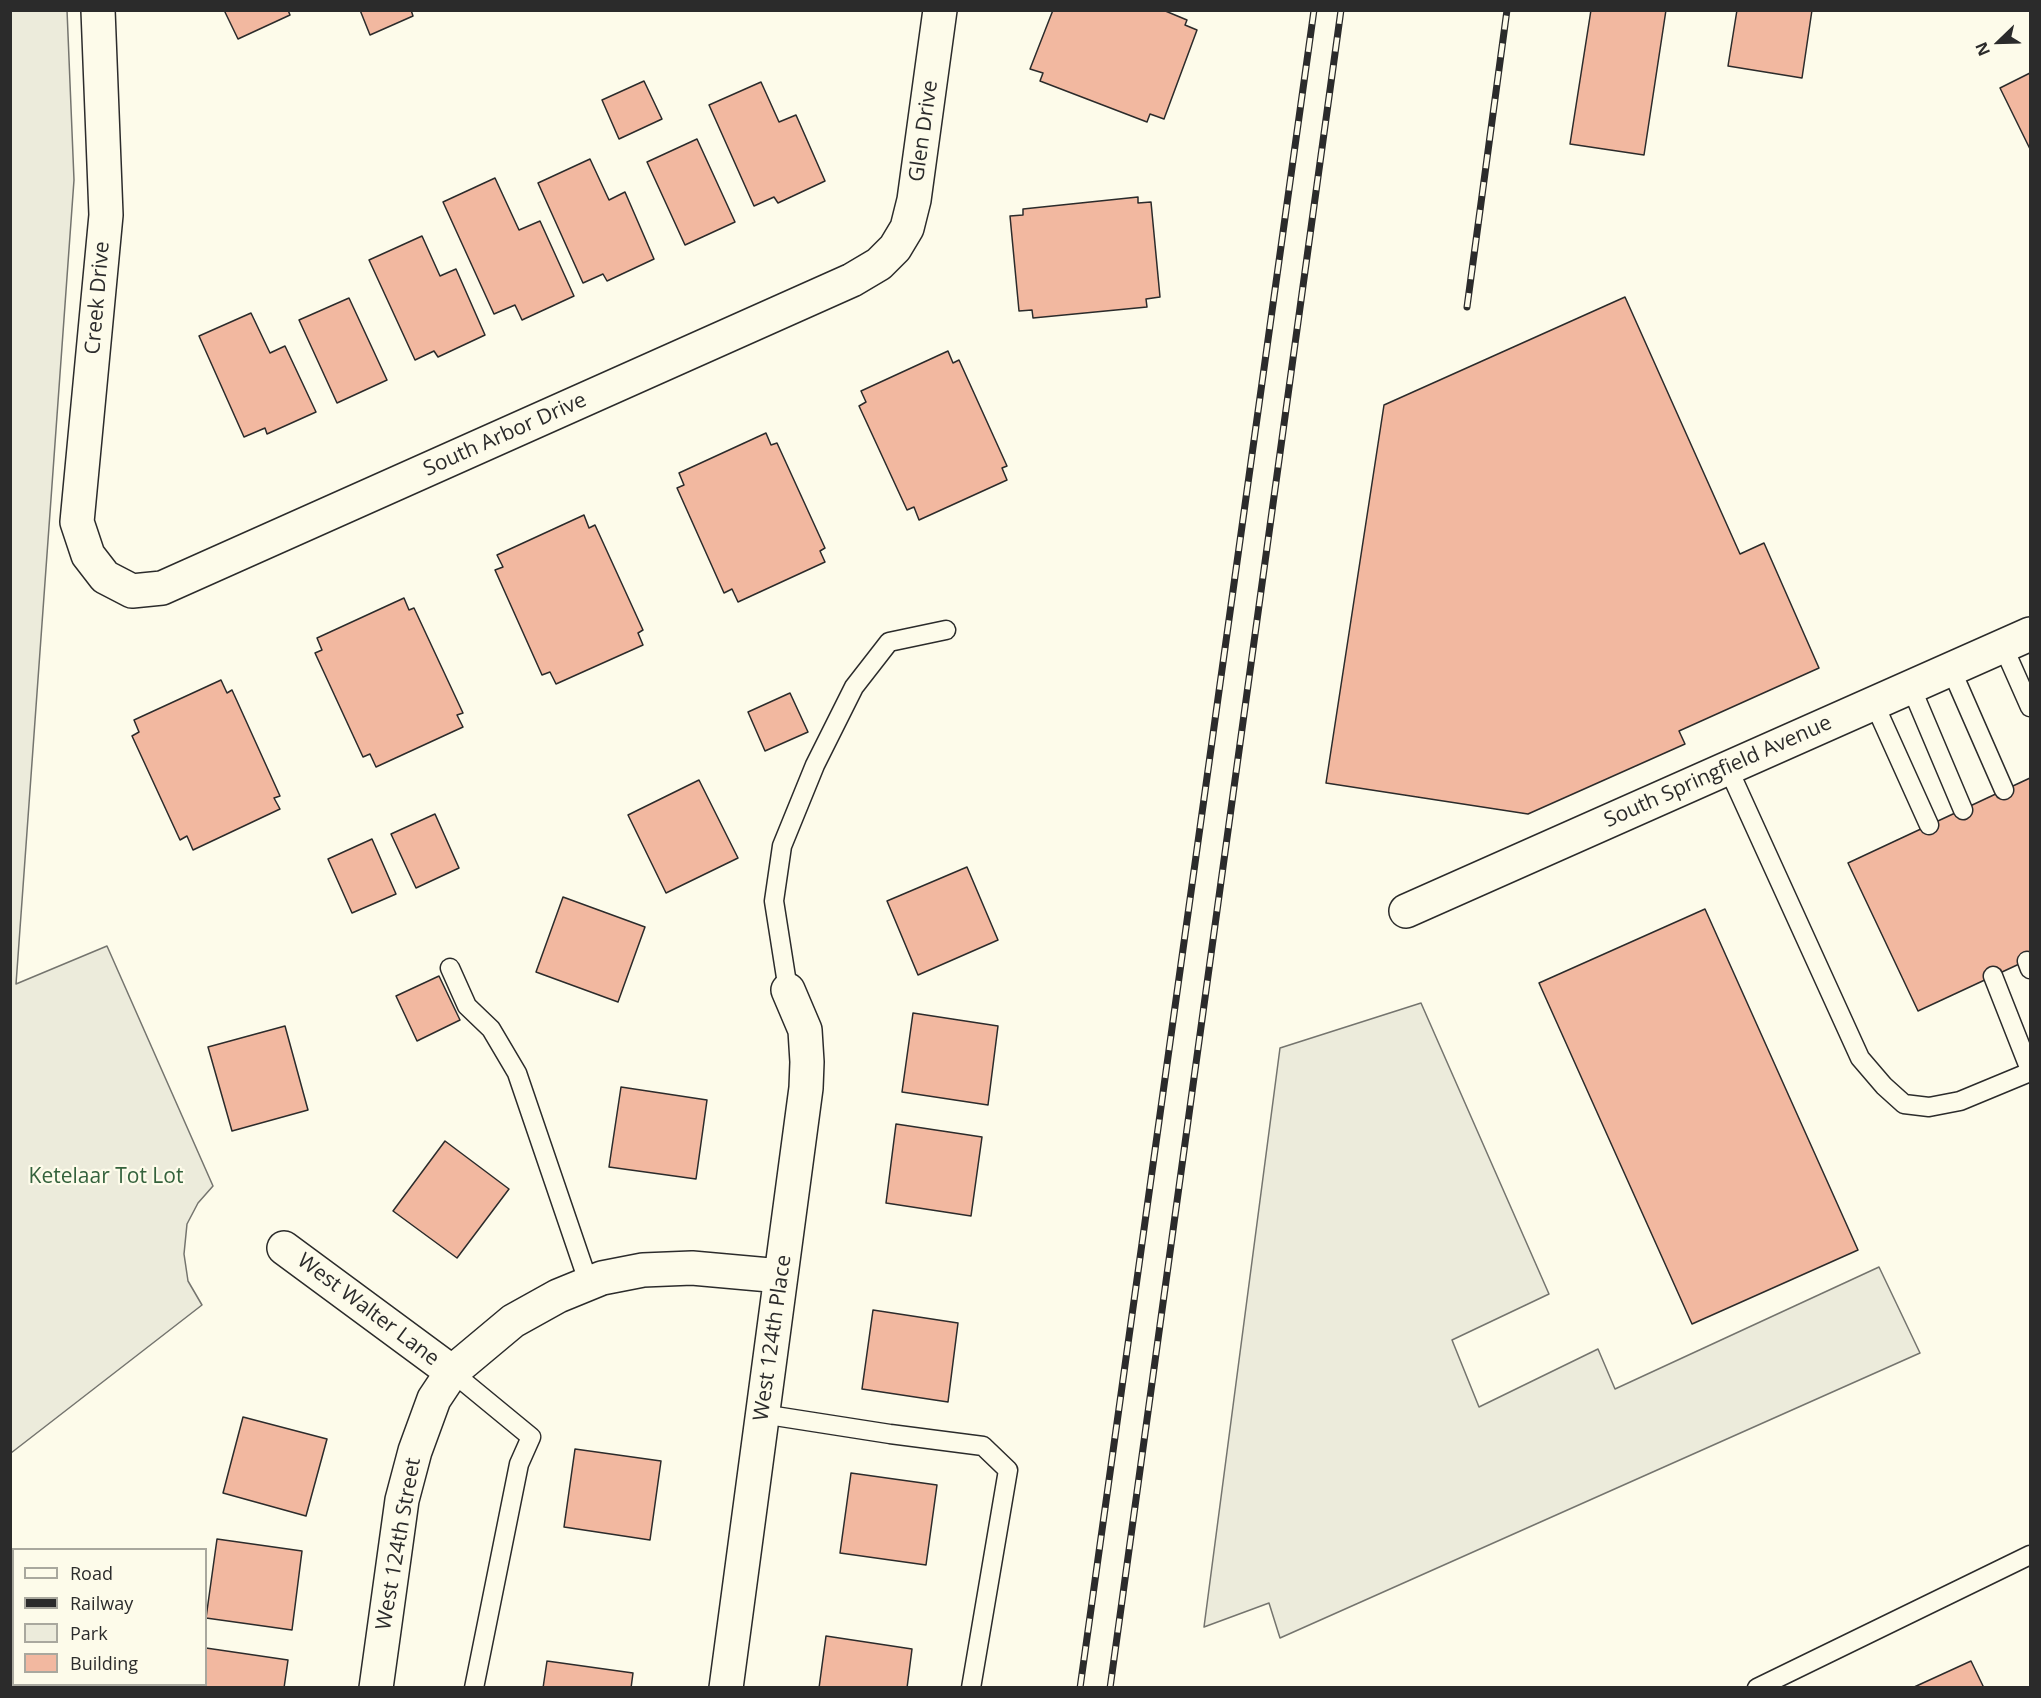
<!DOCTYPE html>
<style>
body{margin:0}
#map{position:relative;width:2041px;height:1698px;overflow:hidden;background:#fdfbea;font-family:"Open Sans",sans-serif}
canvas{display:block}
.frame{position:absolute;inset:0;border:12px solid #2b2b2b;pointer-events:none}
.legend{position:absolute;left:12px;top:1548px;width:195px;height:138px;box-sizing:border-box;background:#fdfbea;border:2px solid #a9a89e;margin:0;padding:8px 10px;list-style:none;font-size:18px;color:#2b2b2b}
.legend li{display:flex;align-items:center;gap:12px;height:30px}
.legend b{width:30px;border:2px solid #a9a89e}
.north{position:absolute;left:1969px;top:12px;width:60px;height:60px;-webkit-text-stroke:4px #fdfbea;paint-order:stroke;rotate:247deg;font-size:16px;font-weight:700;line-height:24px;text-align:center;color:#2b2b2b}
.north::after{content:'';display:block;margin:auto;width:21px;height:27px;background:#2b2b2b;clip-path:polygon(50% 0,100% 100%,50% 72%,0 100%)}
</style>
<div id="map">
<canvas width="2041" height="1698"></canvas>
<div class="frame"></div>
<ul class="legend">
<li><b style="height:8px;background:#fdfbea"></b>Road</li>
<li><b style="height:8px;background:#2b2b2b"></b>Railway</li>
<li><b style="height:16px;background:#ecebdb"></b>Park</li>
<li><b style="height:16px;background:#f2b8a0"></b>Building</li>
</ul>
<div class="north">N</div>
</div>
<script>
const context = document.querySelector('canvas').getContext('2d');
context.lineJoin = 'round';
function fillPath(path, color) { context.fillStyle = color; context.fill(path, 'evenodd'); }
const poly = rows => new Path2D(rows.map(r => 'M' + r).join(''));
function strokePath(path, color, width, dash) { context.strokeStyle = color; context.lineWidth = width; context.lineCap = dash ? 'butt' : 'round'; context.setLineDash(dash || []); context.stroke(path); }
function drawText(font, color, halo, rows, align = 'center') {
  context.font = font + ' "Open Sans",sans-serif'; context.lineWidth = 4.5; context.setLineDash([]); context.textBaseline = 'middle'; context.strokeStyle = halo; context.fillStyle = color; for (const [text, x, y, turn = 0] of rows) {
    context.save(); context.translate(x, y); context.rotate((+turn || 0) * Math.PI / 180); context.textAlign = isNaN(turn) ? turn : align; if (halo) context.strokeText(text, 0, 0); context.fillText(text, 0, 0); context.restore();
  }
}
const green = poly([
 [67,10,74,180,16,984,107,946,213,1186,198,1203,187,1224,184,1254,188,1281,202,1305,11,1453,10,11,67,10],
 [1421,1003,1549,1294,1452,1340,1479,1407,1598,1349,1615,1389,1879,1267,1920,1353,1280,1638,1269,1603,1204,1627,1280,1048,1421,1003]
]);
const building = poly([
 [224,10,288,10,290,15,238,39,224,10],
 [360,10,411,10,413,16,370,35,360,10],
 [1053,10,1163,10,1187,20,1185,25,1197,30,1164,119,1150,114,1147,122,1040,81,1043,73,1030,69,1053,10],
 [1591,10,1666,10,1644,155,1570,144,1591,10],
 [1737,10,1812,10,1802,78,1728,66,1737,10],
 [2030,73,2030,149,2000,88,2030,73],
 [644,81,662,119,619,139,602,100,644,81],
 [761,82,779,122,796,115,825,181,778,203,774,197,754,206,709,105,761,82],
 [697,139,735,222,685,245,647,162,697,139],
 [590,159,609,200,625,192,654,259,607,281,603,274,583,283,538,183,590,159],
 [495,178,519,230,540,221,574,296,522,320,515,305,494,314,443,202,495,178],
 [1138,197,1138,203,1151,202,1160,297,1146,299,1147,307,1033,318,1032,310,1019,311,1010,216,1023,215,1023,209,1138,197],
 [422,236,440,276,456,269,485,335,438,357,434,351,415,360,369,260,422,236],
 [1625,297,1740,554,1764,543,1819,668,1679,731,1685,744,1528,814,1326,783,1384,405,1625,297],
 [349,298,387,380,337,403,299,320,349,298],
 [251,313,270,353,285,346,316,412,267,434,265,428,244,437,199,336,251,313],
 [948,351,953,363,959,360,1007,466,1002,468,1007,480,919,520,914,507,907,510,859,406,866,402,861,391,948,351],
 [766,433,771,445,777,443,825,548,820,551,825,562,738,602,732,589,724,593,677,488,684,485,679,473,766,433],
 [584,515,589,528,595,525,643,630,638,633,643,645,556,684,550,672,542,675,495,570,503,567,497,555,584,515],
 [404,598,409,610,414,608,463,713,457,715,463,727,376,767,370,754,363,757,315,653,322,650,317,638,404,598],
 [221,680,227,693,232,690,280,796,274,798,280,809,193,850,187,836,180,840,132,736,139,732,134,720,221,680],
 [790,693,808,732,765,751,748,712,790,693],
 [2030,778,2030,959,1918,1011,1848,863,2030,778],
 [699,780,738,858,666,893,628,815,699,780],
 [435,814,459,868,416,888,391,834,435,814],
 [372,839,396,894,352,913,328,859,372,839],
 [967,867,998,940,918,975,887,901,967,867],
 [563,897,645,927,618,1002,536,972,563,897],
 [1705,909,1858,1250,1692,1324,1539,983,1705,909],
 [439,976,460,1020,417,1041,396,996,439,976],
 [913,1013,998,1026,988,1105,902,1092,913,1013],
 [285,1026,308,1110,232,1131,208,1047,285,1026],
 [621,1087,707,1100,696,1179,609,1167,621,1087],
 [896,1124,982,1137,971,1216,886,1203,896,1124],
 [445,1141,509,1189,457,1258,393,1211,445,1141],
 [873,1310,958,1323,948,1402,862,1389,873,1310],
 [243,1417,327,1439,306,1516,223,1493,243,1417],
 [575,1449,661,1461,650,1540,564,1527,575,1449],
 [851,1473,937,1485,926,1565,840,1553,851,1473],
 [217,1539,302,1551,292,1630,206,1618,217,1539],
 [826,1636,912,1649,907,1688,819,1688,826,1636],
 [206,1648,288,1660,284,1688,196,1688,197,1684,206,1684,206,1648],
 [547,1661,633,1673,631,1688,543,1688,547,1661],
 [1971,1661,1984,1688,1912,1688,1971,1661]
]);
const lane = poly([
 [2003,646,2030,707],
 [1951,669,2004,790],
 [1911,687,1963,810],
 [1874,703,1929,825],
 [1728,768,1860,1058,1884,1086,1904,1104,1929,1107,1960,1101,2030,1072],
 [2027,961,2030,969],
 [450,968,467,1006,491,1029,517,1073,589,1284],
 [1993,976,2030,1070],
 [788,990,774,901,782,846,815,765,854,687,889,642,946,630],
 [452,1372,531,1437,519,1464,474,1688],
 [762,1414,890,1434,983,1446,1008,1470,971,1688],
 [1757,1688,2030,1555]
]);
const street = poly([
 [98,10,106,215,77,522,88,555,105,577,132,591,162,588,852,280,879,264,895,248,907,228,914,200,940,10],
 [1406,911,2030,634],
 [284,1248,452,1372,513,1321,558,1296,602,1278,643,1270,692,1268,781,1276],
 [376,1688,402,1500,415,1451,434,1399,452,1372],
 [726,1688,806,1088,807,1062,805,1030,788,990]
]);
const rail = poly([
 [1467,307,1507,10],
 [1080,1688,1314,10],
 [1110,1688,1341,10]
]);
const streetNames = [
 ["Glen Drive",924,131,-82],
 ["Creek Drive",98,298,-85],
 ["South Arbor Drive",505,435,-24],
 ["South Springfield Avenue",1718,772,-24],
 ["West Walter Lane",368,1310,37],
 ["West 124th Place",773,1338,-82],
 ["West 124th Street",399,1544,-80]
];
const parkNames = [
 ["Ketelaar Tot Lot",106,1177]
];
fillPath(green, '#ecebdb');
strokePath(green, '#74746e', 1.5);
fillPath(building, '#f2b8a0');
strokePath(building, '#2b2b2b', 1.5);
strokePath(lane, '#2b2b2b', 21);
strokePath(street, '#2b2b2b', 36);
strokePath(lane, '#fdfbea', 18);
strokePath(street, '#fdfbea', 33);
strokePath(rail, '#2b2b2b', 7);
strokePath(rail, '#fdfbea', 4.5, [14]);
drawText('21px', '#2b2b2b', '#fdfbea', streetNames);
drawText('21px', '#34623c', '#fdfbea', parkNames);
</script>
